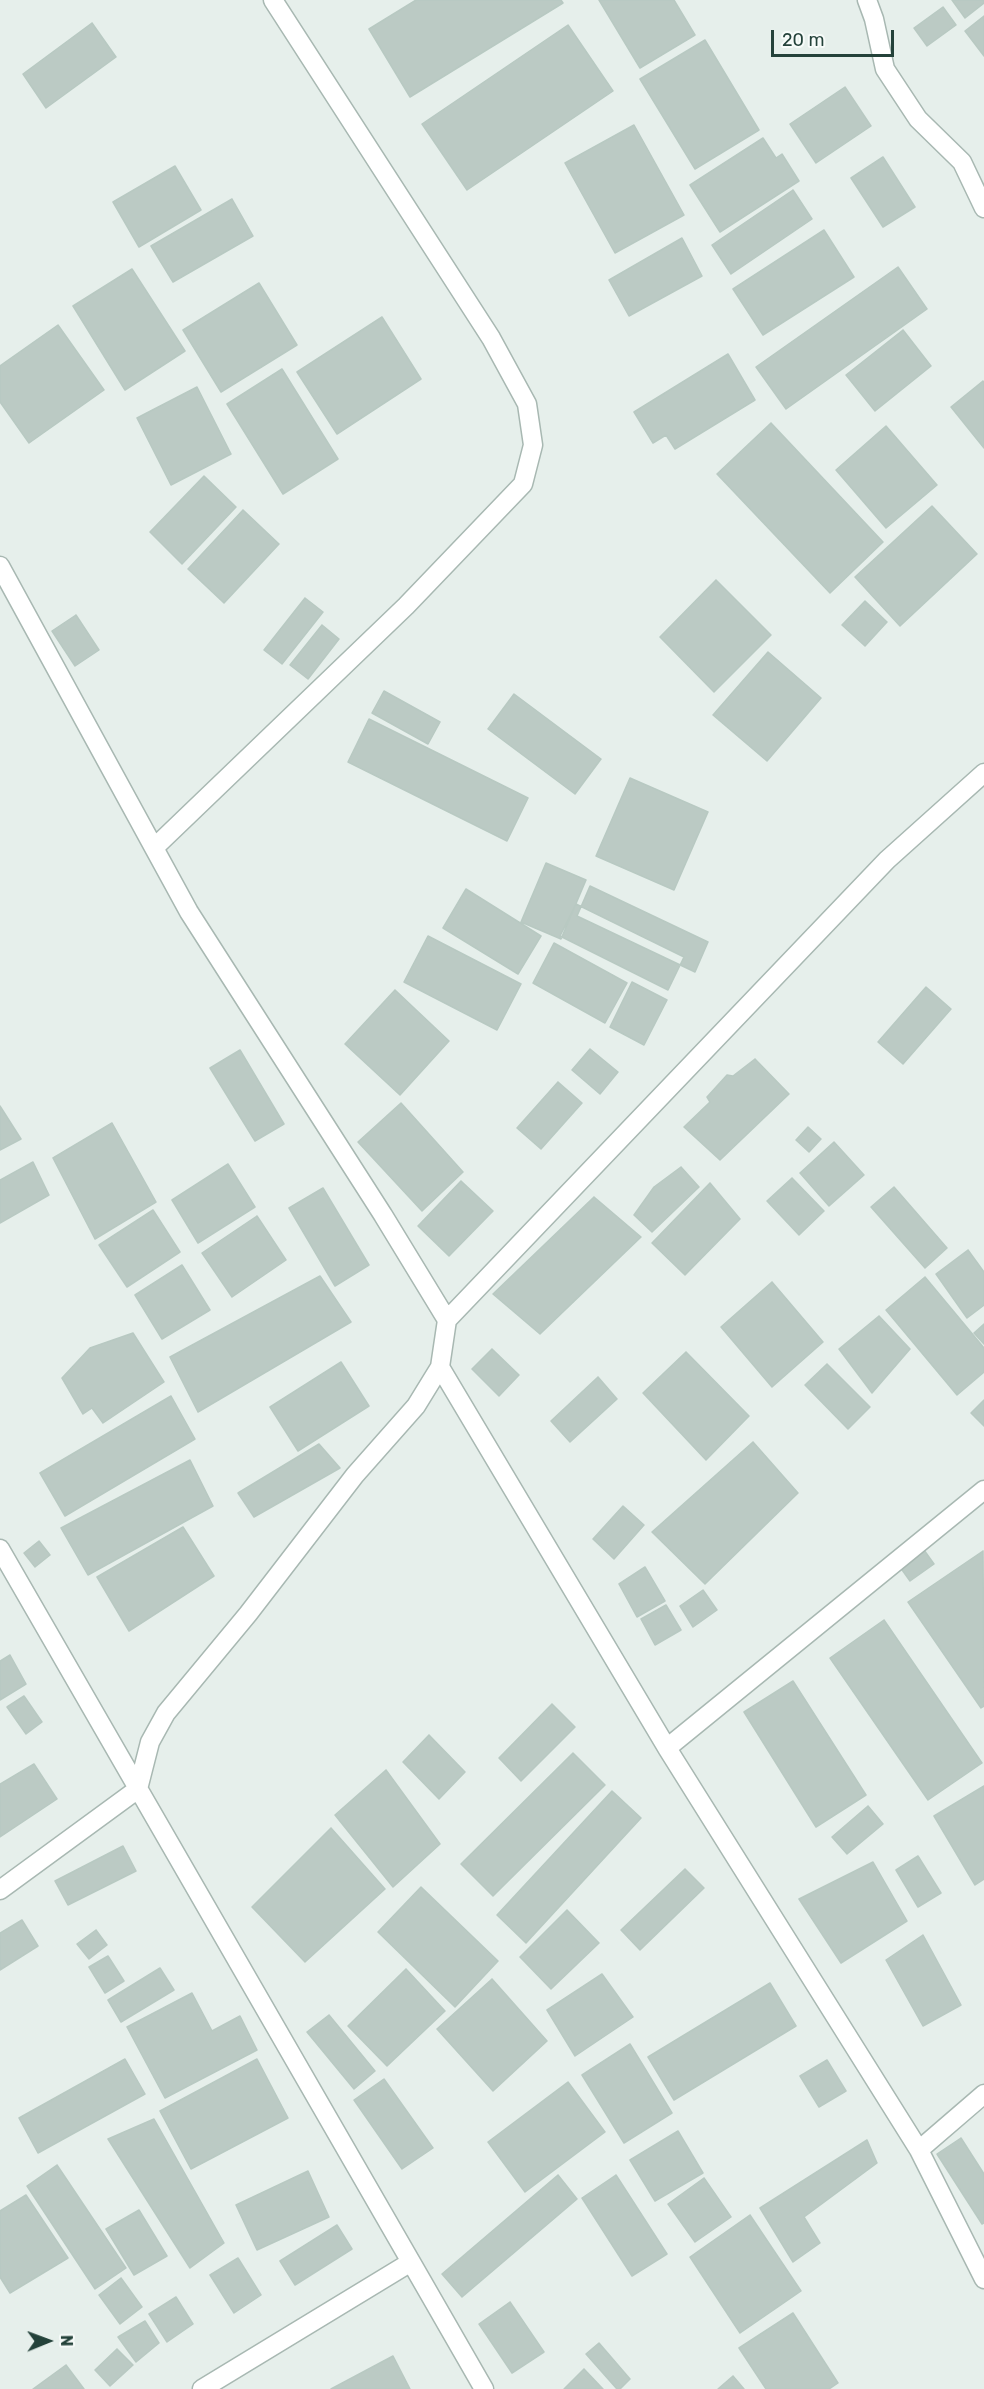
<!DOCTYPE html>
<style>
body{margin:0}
#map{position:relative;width:984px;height:2389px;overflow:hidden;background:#e6efeb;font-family:Rubik,sans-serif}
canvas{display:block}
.north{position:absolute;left:18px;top:2311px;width:60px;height:60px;-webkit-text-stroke:4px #f7fbf9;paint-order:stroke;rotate:89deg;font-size:16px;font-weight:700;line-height:24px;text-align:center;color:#24423a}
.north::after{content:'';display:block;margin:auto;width:21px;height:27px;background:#24423a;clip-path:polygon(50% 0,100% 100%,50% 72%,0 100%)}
.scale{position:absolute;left:771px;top:30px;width:123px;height:27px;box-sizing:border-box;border:3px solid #24423a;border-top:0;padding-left:8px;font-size:18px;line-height:21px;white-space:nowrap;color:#24423a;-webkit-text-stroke:4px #f7fbf9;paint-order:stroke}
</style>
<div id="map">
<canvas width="984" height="2389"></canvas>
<div class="north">N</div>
<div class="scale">20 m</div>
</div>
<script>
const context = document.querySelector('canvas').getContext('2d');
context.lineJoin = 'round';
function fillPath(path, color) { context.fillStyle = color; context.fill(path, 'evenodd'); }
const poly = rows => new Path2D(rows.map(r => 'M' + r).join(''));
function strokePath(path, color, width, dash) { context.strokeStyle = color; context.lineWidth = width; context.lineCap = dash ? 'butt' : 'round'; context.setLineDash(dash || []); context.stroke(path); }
const building = poly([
 [416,0,561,0,563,3,410,97,369,29,416,0],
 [599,0,674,0,695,35,640,68,599,0],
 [952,0,984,0,984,3,965,18,952,0],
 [943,7,956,25,927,46,914,28,943,7],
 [984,16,984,56,965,31,984,16],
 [92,23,116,57,46,108,23,74,92,23],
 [568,25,613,91,467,190,422,124,568,25],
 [705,40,759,130,695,169,640,79,705,40],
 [845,87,871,126,816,163,790,124,845,87],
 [634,125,684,215,615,253,565,163,634,125],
 [763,138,776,158,782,154,799,181,720,232,690,185,763,138],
 [883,157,915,207,883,227,851,178,883,157],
 [175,166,201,210,139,247,113,202,175,166],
 [793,190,812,219,731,274,712,245,793,190],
 [232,199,253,236,173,282,151,246,232,199],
 [824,230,854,277,763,335,733,289,824,230],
 [682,238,702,276,629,316,609,280,682,238],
 [898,267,927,309,786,409,756,367,898,267],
 [132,269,185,351,125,390,73,306,132,269],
 [259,283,297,345,221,392,183,330,259,283],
 [382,317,421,379,337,434,297,372,382,317],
 [58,325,104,390,29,443,0,402,0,366,58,325],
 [903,330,931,366,875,411,846,375,903,330],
 [728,354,755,400,675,449,666,435,653,443,634,412,728,354],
 [282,369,338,459,283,494,227,404,282,369],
 [983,381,984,383,984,448,951,407,983,381],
 [197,387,231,454,171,485,137,418,197,387],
 [771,423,883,542,830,593,717,474,771,423],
 [886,426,937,485,886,528,836,470,886,426],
 [204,476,236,507,182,564,150,532,204,476],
 [932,506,977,554,900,626,855,577,932,506],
 [243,510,279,544,224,603,188,569,243,510],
 [716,580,771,635,714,692,660,637,716,580],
 [305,598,323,612,282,664,264,650,305,598],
 [865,601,887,622,865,646,842,625,865,601],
 [76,615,99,650,75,666,52,631,76,615],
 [322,625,339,639,308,679,290,665,322,625],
 [768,652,821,698,767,761,713,715,768,652],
 [384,691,440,722,428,744,372,713,384,691],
 [514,694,601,759,575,794,488,729,514,694],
 [369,719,528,798,507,841,348,762,369,719],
 [630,778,708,812,674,890,596,856,630,778],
 [546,863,586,880,561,939,521,922,546,863],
 [590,886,708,942,695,972,577,916,590,886],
 [466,889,541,936,518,974,443,928,466,889],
 [576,904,684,957,668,990,560,936,576,904],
 [428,936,521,984,497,1030,404,982,428,936],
 [554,943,627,983,605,1023,533,983,554,943],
 [632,982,667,1000,644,1045,610,1027,632,982],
 [926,987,951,1009,903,1064,878,1042,926,987],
 [395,990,449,1041,400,1095,345,1044,395,990],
 [590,1049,618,1072,600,1094,572,1070,590,1049],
 [240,1050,284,1124,255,1141,210,1068,240,1050],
 [755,1059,789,1094,720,1160,684,1127,710,1102,707,1097,727,1075,733,1076,755,1059],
 [558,1082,582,1103,541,1149,517,1128,558,1082],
 [401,1103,463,1172,422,1211,358,1142,401,1103],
 [0,1106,21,1139,0,1150,0,1106],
 [112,1123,156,1202,95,1239,53,1158,112,1123],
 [808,1127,821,1139,809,1152,796,1140,808,1127],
 [834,1142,864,1175,829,1206,800,1173,834,1142],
 [33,1162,49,1195,0,1223,0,1180,33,1162],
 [228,1164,255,1207,198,1243,172,1200,228,1164],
 [681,1167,699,1187,652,1232,634,1215,654,1187,681,1167],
 [792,1178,824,1211,799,1235,767,1201,792,1178],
 [461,1181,493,1211,449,1256,418,1226,461,1181],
 [710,1183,740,1219,685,1275,652,1243,710,1183],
 [894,1187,947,1248,925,1268,871,1207,894,1187],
 [323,1188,369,1265,335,1286,289,1208,323,1188],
 [594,1197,641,1237,540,1334,493,1294,594,1197],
 [153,1210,180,1252,127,1287,99,1245,153,1210],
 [257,1216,286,1260,232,1297,202,1253,257,1216],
 [968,1250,984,1272,984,1305,967,1318,936,1274,968,1250],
 [182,1265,210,1310,162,1339,135,1295,182,1265],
 [320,1276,351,1322,198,1412,170,1357,320,1276],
 [925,1277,984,1348,984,1372,957,1395,886,1310,925,1277],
 [772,1282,823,1342,772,1387,721,1327,772,1282],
 [879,1316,910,1349,872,1393,839,1349,879,1316],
 [984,1324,984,1344,974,1333,984,1324],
 [133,1333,164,1382,103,1423,92,1408,83,1414,62,1378,90,1348,133,1333],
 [492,1349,519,1375,499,1396,472,1369,492,1349],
 [686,1352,749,1416,706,1460,643,1393,686,1352],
 [341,1362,369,1406,298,1451,270,1407,341,1362],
 [827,1364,870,1407,848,1429,805,1385,827,1364],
 [598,1377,617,1399,570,1442,551,1421,598,1377],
 [171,1396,195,1439,65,1516,40,1473,171,1396],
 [984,1400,984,1426,971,1413,984,1400],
 [753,1442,798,1493,705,1584,652,1532,753,1442],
 [319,1444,340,1468,254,1517,238,1493,319,1444],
 [190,1460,213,1506,88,1575,61,1528,190,1460],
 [623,1506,644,1525,614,1559,593,1539,623,1506],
 [183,1527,214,1576,129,1631,97,1577,183,1527],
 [39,1541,50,1555,35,1567,24,1553,39,1541],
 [924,1550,934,1564,910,1581,900,1567,924,1550],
 [983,1551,984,1706,981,1708,908,1602,983,1551],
 [645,1567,665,1601,637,1617,619,1584,645,1567],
 [703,1590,717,1610,693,1627,680,1606,703,1590],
 [666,1605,681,1630,655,1645,641,1619,666,1605],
 [884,1620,982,1763,928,1800,830,1658,884,1620],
 [10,1655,26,1684,0,1700,0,1661,10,1655],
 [793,1681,866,1795,816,1827,744,1712,793,1681],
 [24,1696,42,1722,26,1734,7,1707,24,1696],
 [552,1704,575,1727,521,1781,499,1758,552,1704],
 [429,1735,465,1772,439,1799,403,1762,429,1735],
 [573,1753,605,1785,493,1896,461,1864,573,1753],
 [34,1764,57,1799,0,1837,0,1784,34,1764],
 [386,1770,440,1844,393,1887,335,1815,386,1770],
 [984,1786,984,1879,975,1885,934,1816,984,1786],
 [612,1791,641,1818,526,1943,497,1915,612,1791],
 [868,1806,883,1824,847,1854,832,1837,868,1806],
 [331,1828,385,1889,305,1962,252,1907,331,1828],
 [123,1846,136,1871,68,1905,55,1881,123,1846],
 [918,1856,941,1893,918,1907,896,1870,918,1856],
 [873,1862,907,1921,841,1963,799,1899,873,1862],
 [685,1869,704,1888,640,1950,621,1930,685,1869],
 [421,1887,498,1961,455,2007,378,1932,421,1887],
 [567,1910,599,1943,551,1989,520,1957,567,1910],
 [22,1920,38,1946,0,1970,0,1933,22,1920],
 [96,1930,107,1945,89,1959,77,1944,96,1930],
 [923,1935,961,2005,923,2026,886,1960,923,1935],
 [108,1956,124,1981,105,1993,89,1967,108,1956],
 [160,1968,174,1990,121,2022,108,2000,160,1968],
 [406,1969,445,2011,387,2066,348,2026,406,1969],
 [602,1974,633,2017,575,2056,547,2010,602,1974],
 [492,1979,547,2041,493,2091,437,2029,492,1979],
 [770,1983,796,2026,674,2100,648,2057,770,1983],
 [192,1993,212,2031,240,2016,257,2050,165,2098,127,2027,192,1993],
 [329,2015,375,2071,354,2089,307,2032,329,2015],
 [630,2044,672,2113,624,2143,582,2075,630,2044],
 [125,2059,145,2094,38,2153,19,2118,125,2059],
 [257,2059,288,2118,191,2169,160,2111,257,2059],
 [827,2060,846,2091,819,2107,800,2076,827,2060],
 [384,2079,433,2148,402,2169,354,2100,384,2079],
 [568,2082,605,2132,525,2192,488,2142,568,2082],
 [154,2119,224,2243,190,2268,108,2139,154,2119],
 [678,2131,703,2173,655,2201,630,2160,678,2131],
 [961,2138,984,2174,984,2223,982,2224,937,2154,961,2138],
 [867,2140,877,2163,804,2217,820,2243,793,2262,760,2208,867,2140],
 [57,2165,126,2268,95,2289,27,2186,57,2165],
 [308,2171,329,2217,257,2250,236,2205,308,2171],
 [558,2175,577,2199,462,2297,442,2274,558,2175],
 [616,2175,667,2254,632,2276,582,2198,616,2175],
 [704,2178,731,2217,695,2242,668,2204,704,2178],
 [26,2195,68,2258,10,2293,0,2277,0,2211,26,2195],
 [139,2210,167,2256,134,2275,106,2229,139,2210],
 [750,2215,801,2291,740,2333,690,2257,750,2215],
 [337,2225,352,2249,295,2285,280,2261,337,2225],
 [238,2258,261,2295,234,2313,210,2275,238,2258],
 [121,2278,142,2307,120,2324,99,2295,121,2278],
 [176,2297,193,2324,167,2342,149,2314,176,2297],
 [510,2302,544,2352,512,2373,479,2324,510,2302],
 [793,2313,838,2383,829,2389,766,2389,739,2348,793,2313],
 [145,2321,159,2343,136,2362,118,2337,145,2321],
 [599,2343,630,2379,620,2389,617,2389,586,2354,599,2343],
 [117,2349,133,2365,110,2386,95,2370,117,2349],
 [393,2356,410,2389,331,2389,393,2356],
 [66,2365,84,2389,33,2389,66,2365],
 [584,2369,603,2389,564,2389,584,2369],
 [733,2376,744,2389,718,2389,733,2376]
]);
const minor = poly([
 [867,0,874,19,885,69,918,119,962,162,984,208],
 [0,566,189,912,383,1215,447,1320],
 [154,848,406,606,523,484,533,445,527,404,491,338,273,0],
 [440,1367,667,1748,919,2150,984,2279],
 [0,1549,411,2262],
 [667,1748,984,1490],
 [0,1890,138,1789,150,1742,166,1713,248,1614,355,1475,416,1406,440,1367,447,1320,887,860,984,773],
 [919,2150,984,2094],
 [202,2389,411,2262,484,2389]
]);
fillPath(building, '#bbcac4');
strokePath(building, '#b8c9c2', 1.5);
strokePath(minor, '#a8b8b2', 21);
strokePath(minor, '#fff', 18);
</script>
